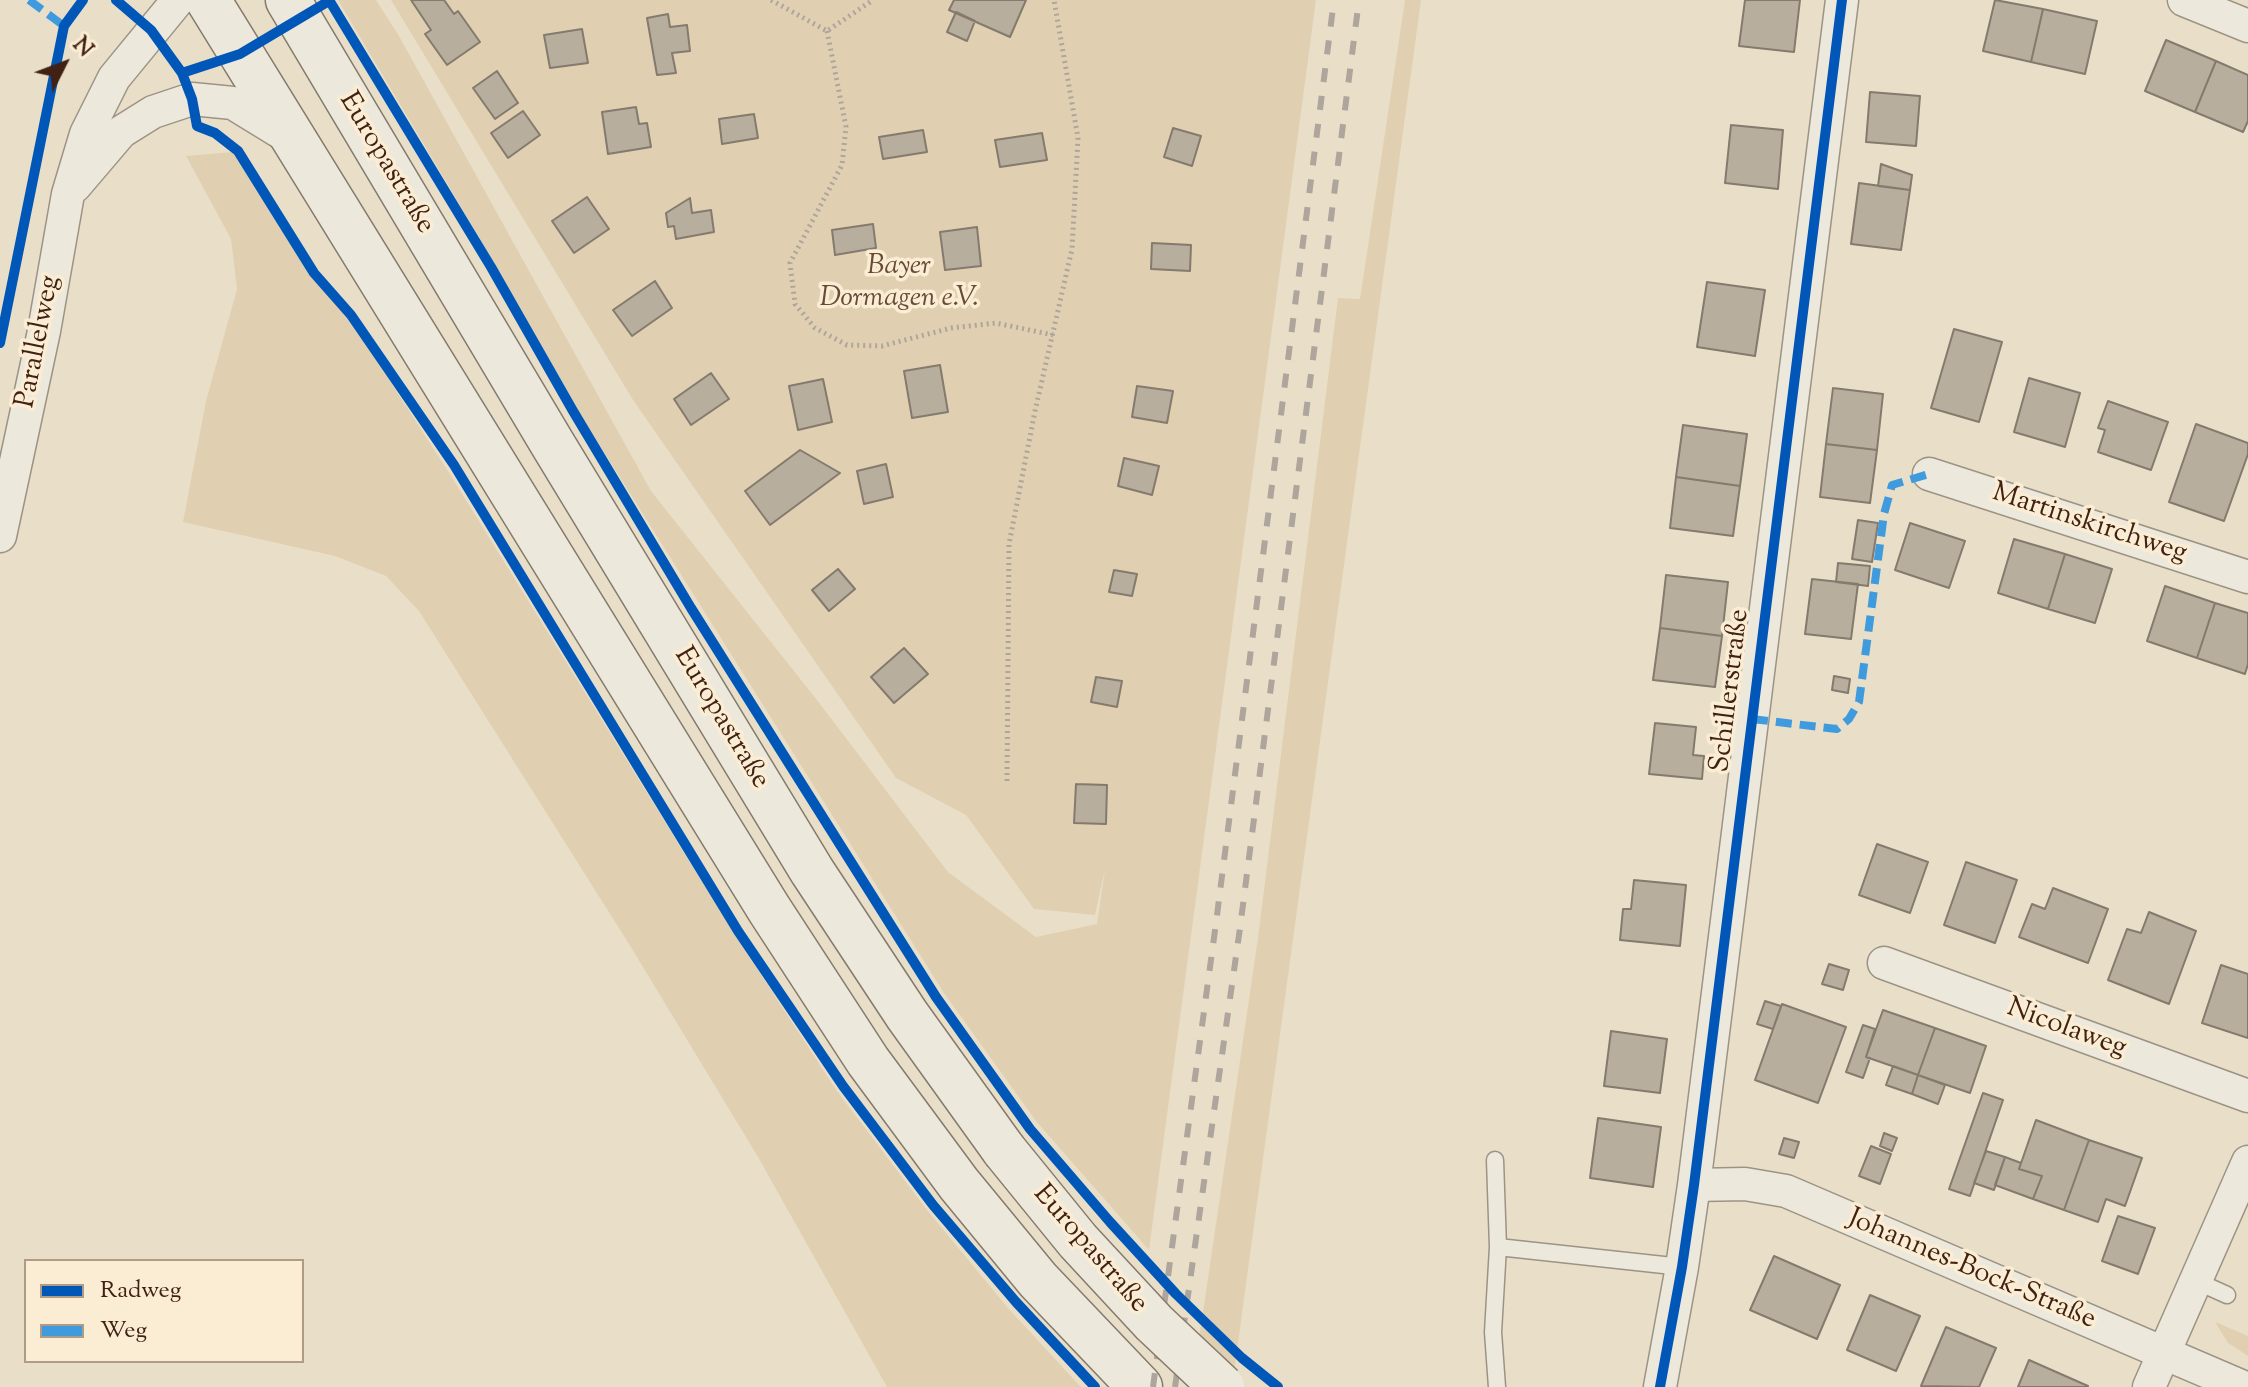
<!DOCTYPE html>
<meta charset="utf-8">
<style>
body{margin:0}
#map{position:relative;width:2248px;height:1387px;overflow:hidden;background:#e9dfc8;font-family:"Sorts Mill Goudy",serif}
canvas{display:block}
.legend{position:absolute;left:24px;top:1259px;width:280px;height:104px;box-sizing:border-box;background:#faedd3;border:2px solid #b09b87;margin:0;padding:10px 14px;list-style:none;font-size:24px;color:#412114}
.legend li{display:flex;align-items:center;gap:16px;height:40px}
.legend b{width:40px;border:2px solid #b09b87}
.north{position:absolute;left:24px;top:24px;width:80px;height:80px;-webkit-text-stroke:6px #faedd3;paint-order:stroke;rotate:48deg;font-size:22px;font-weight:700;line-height:32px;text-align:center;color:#412114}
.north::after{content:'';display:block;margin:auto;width:28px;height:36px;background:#412114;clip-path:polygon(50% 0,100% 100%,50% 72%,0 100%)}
</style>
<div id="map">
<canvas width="2248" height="1387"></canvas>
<ul class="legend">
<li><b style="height:10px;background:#0057b8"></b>Radweg</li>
<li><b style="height:10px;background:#3f9bde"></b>Weg</li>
</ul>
<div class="north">N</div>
</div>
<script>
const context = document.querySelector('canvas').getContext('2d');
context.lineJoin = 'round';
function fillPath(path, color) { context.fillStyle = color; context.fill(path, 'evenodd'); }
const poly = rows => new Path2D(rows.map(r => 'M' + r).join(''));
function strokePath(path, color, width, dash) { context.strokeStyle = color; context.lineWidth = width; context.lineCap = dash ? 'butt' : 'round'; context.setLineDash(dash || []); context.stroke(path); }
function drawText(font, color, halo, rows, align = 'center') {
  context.font = font + ' "Sorts Mill Goudy",serif'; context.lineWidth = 7; context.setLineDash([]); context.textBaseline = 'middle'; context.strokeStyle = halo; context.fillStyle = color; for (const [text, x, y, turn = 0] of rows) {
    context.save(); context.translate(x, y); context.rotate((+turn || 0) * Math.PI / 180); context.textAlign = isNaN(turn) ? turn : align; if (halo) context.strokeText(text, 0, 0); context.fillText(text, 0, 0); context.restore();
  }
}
const green = poly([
 [338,0,376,0,399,36,651,491,817,700,948,872,1036,937,1097,924,1105,869,1095,915,1034,909,966,815,896,778,633,400,391,0,1316,0,1149,1250,1036,1121,944,993,577,409,495,264],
 [1405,0,1421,0,1232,1387,1192,1387,1258,938,1338,298,1360,299],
 [233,152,312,276,347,315,448,471,733,932,837,1091,927,1210,1008,1308,1081,1387,887,1387,758,1157,629,944,419,611,386,576,335,556,183,522,206,401,237,289,231,239,186,156],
 [2215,1322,2248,1336,2248,1356,2228,1343]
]);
const building = poly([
 [411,0,444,0,454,14,458,11,480,42,447,65,425,34,431,30,411,0],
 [954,0,1026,0,1010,37,949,10,954,0],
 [1745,0,1800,0,1794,52,1739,46,1745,0],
 [1995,0,2043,9,2031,62,1983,51,1995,0],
 [2043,9,2097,21,2085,74,2031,62,2043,9],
 [956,12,975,21,967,41,947,32,956,12],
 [668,14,670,27,687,25,690,51,672,53,676,73,657,75,647,18,668,14],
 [582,29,588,63,550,68,544,35,582,29],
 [2166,40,2216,61,2195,112,2145,91,2166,40],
 [2216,61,2248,75,2248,121,2243,132,2195,112,2216,61],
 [497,71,518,103,495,119,473,88,497,71],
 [1870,92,1920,96,1916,146,1866,142,1870,92],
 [636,107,639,124,647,123,651,147,608,154,602,112,636,107],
 [523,111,540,135,508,158,491,133,523,111],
 [754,114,758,138,722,144,719,119,754,114],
 [1731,125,1783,130,1778,189,1725,183,1731,125],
 [1173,128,1201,136,1192,166,1164,157,1173,128],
 [923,130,927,152,883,159,879,137,923,130],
 [1042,133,1047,160,1000,167,995,140,1042,133],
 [1881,164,1912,175,1910,190,1878,186,1881,164],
 [1859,183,1910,190,1901,250,1851,244,1859,183],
 [587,197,609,229,574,253,552,221,587,197],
 [690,198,692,213,711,210,714,232,676,239,674,226,668,227,666,213,690,198],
 [873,224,876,248,835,255,832,230,873,224],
 [977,227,981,266,945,270,940,232,977,227],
 [1152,243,1191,245,1190,271,1151,269,1152,243],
 [655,281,672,308,632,336,613,310,655,281],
 [1707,282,1765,290,1755,356,1697,347,1707,282],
 [1954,329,2002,342,1979,422,1931,408,1954,329],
 [940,365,948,412,912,418,904,371,940,365],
 [711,373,729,399,691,425,674,399,711,373],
 [2029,378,2080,393,2065,447,2014,432,2029,378],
 [823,379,832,422,798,430,789,386,823,379],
 [1137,386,1173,391,1167,423,1132,417,1137,386],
 [1833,388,1883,394,1877,450,1826,444,1833,388],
 [2108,401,2168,422,2151,470,2098,452,2105,430,2098,428,2108,401],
 [2196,424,2248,443,2248,454,2224,521,2169,502,2196,424],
 [1683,425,1747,434,1740,486,1676,477,1683,425],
 [1826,444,1877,450,1870,503,1820,497,1826,444],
 [800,450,840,473,770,525,745,491,800,450],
 [1124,458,1159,466,1152,495,1118,486,1124,458],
 [886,464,893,497,864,504,857,471,886,464],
 [1676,477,1740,486,1733,536,1670,528,1676,477],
 [1858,520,1878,523,1872,562,1852,559,1858,520],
 [1910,523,1965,541,1949,588,1895,570,1910,523],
 [2014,539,2065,554,2048,609,1998,593,2014,539],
 [2065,554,2112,569,2095,623,2048,609,2065,554],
 [1838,563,1870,566,1868,586,1836,582,1838,563],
 [838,569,855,589,829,611,812,590,838,569],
 [1114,570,1137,574,1132,596,1109,592,1114,570],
 [1666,575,1728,582,1722,636,1660,628,1666,575],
 [1812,579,1858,584,1851,639,1805,634,1812,579],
 [2165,586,2215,603,2197,658,2147,641,2165,586],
 [2215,603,2248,613,2248,664,2245,674,2197,658,2215,603],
 [1660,628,1722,636,1715,687,1653,680,1660,628],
 [904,648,928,674,894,703,871,677,904,648],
 [1834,676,1850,679,1848,693,1832,690,1834,676],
 [1096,677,1122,681,1117,707,1091,702,1096,677],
 [1655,723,1696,727,1693,755,1704,756,1702,779,1649,774,1655,723],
 [1076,784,1107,785,1106,824,1074,823,1076,784],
 [1877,844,1928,862,1910,913,1859,895,1877,844],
 [1966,862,2017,880,1995,943,1944,925,1966,862],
 [1634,880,1686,885,1680,946,1620,940,1623,909,1631,909,1634,880],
 [2053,888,2108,909,2088,963,2019,937,2032,904,2045,909,2053,888],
 [2149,912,2196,931,2169,1004,2108,980,2127,929,2141,933,2149,912],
 [1829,964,1849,970,1843,990,1822,984,1829,964],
 [2221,965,2248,974,2248,1038,2202,1023,2221,965],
 [1765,1001,1781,1006,1773,1029,1757,1024,1765,1001],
 [1782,1004,1846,1027,1818,1103,1755,1080,1782,1004],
 [1883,1010,1935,1028,1918,1075,1866,1057,1883,1010],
 [1863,1025,1875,1029,1866,1057,1870,1058,1863,1078,1846,1072,1863,1025],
 [1935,1028,1986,1046,1970,1093,1918,1075,1935,1028],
 [1611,1031,1667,1039,1660,1093,1604,1086,1611,1031],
 [1893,1066,1918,1075,1912,1094,1886,1085,1893,1066],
 [1918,1075,1945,1085,1938,1104,1912,1094,1918,1075],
 [1983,1093,2003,1100,1970,1196,1949,1189,1983,1093],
 [1598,1118,1661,1127,1653,1187,1590,1178,1598,1118],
 [2036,1120,2089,1140,2064,1210,2033,1199,2042,1176,2019,1169,2036,1120],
 [1884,1133,1897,1138,1892,1151,1880,1146,1884,1133],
 [1784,1138,1799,1142,1794,1158,1779,1154,1784,1138],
 [2089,1140,2142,1158,2125,1206,2106,1199,2098,1222,2064,1210,2089,1140],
 [1871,1146,1891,1154,1880,1184,1859,1176,1871,1146],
 [1986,1151,2005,1157,1994,1190,1974,1183,1986,1151],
 [2005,1157,2021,1163,2019,1169,2042,1176,2033,1199,1995,1185,2005,1157],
 [2118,1216,2155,1228,2138,1274,2102,1261,2118,1216],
 [1774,1256,1840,1285,1817,1339,1750,1310,1774,1256],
 [1870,1295,1920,1316,1896,1371,1847,1350,1870,1295],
 [1946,1327,1996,1348,1979,1387,1921,1386,1946,1327],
 [2029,1360,2088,1386,2087,1387,2018,1387,2029,1360]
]);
const path = poly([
 [771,0,827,31,873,0],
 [827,31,846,127,842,165,790,263,795,304,815,328,847,345,882,346,951,328,996,323,1053,335],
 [1007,781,1009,544,1035,411,1072,249,1078,138,1054,0]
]);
const lane = poly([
 [1495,1160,1498,1247,1493,1332,1497,1387],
 [1498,1247,1682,1267],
 [2196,1281,2227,1295]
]);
const street = poly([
 [2184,0,2248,26],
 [75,186,121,132,153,112,192,99,233,103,290,138],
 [1929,474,2248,577],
 [0,536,44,331,68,194,86,134,114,78,178,0],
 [1884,963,2248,1096],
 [1694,1185,1745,1184,1786,1191,2243,1387],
 [1660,1387,1682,1267,1694,1185,1842,0],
 [2149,1387,2248,1162]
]);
const secondary = poly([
 [208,0,769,909,868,1061,959,1184,1038,1280,1140,1387],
 [288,0,552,443,812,871,907,1015,1004,1150]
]);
const rail = poly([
 [1153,1387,1216,923,1334,0],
 [1175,1387,1240,928,1359,0]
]);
const secondaryBridge = poly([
 [1004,1150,1078,1241,1154,1323,1222,1387]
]);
const quiet = poly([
 [29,0,64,26],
 [1752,719,1837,729,1849,719,1859,702,1884,514,1892,485,1929,474]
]);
const cycleway = poly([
 [116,0,151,30,182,73,192,99,197,126,215,133,238,151,314,273,351,315,454,465,738,931,843,1086,933,1205,1016,1302,1095,1387],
 [329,0,491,267,573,411,691,608,936,997,1030,1129,1110,1222,1176,1294,1242,1358,1278,1387],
 [182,73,240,54,329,1],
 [0,343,64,26,83,0],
 [1660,1387,1682,1267,1694,1185,1842,0]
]);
const streetNames = [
 ["Europastraße",385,164,59],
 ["Parallelweg",40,342,-79],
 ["Martinskirchweg",2089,525,18],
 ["Schillerstraße",1732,691,-83],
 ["Europastraße",720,719,59],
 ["Nicolaweg",2066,1030,20],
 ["Europastraße",1089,1250,49],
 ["Johannes-Bock-Straße",1971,1271,23]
];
const parkNames = [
 ["Bayer",899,268],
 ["Dormagen e.V.",899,300]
];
fillPath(green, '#e0d0b1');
fillPath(building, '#b8ae9e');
strokePath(building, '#847a6d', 2);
strokePath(lane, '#9d9385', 19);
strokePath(street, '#9d9385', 35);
strokePath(secondary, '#847a6d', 47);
strokePath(path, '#aea59c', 5, [2, 4]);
strokePath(lane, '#ece8dc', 16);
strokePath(street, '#ece8dc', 32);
strokePath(secondary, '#ece8dc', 44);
strokePath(rail, '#aea59c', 6, [14, 14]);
strokePath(secondaryBridge, '#847a6d', 47, []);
strokePath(secondaryBridge, '#ece8dc', 44);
strokePath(quiet, '#3f9bde', 8, [16, 8]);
strokePath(cycleway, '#0057b8', 10);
drawText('28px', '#412114', '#faedd3', streetNames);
drawText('italic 28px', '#674a37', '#faedd3', parkNames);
</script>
